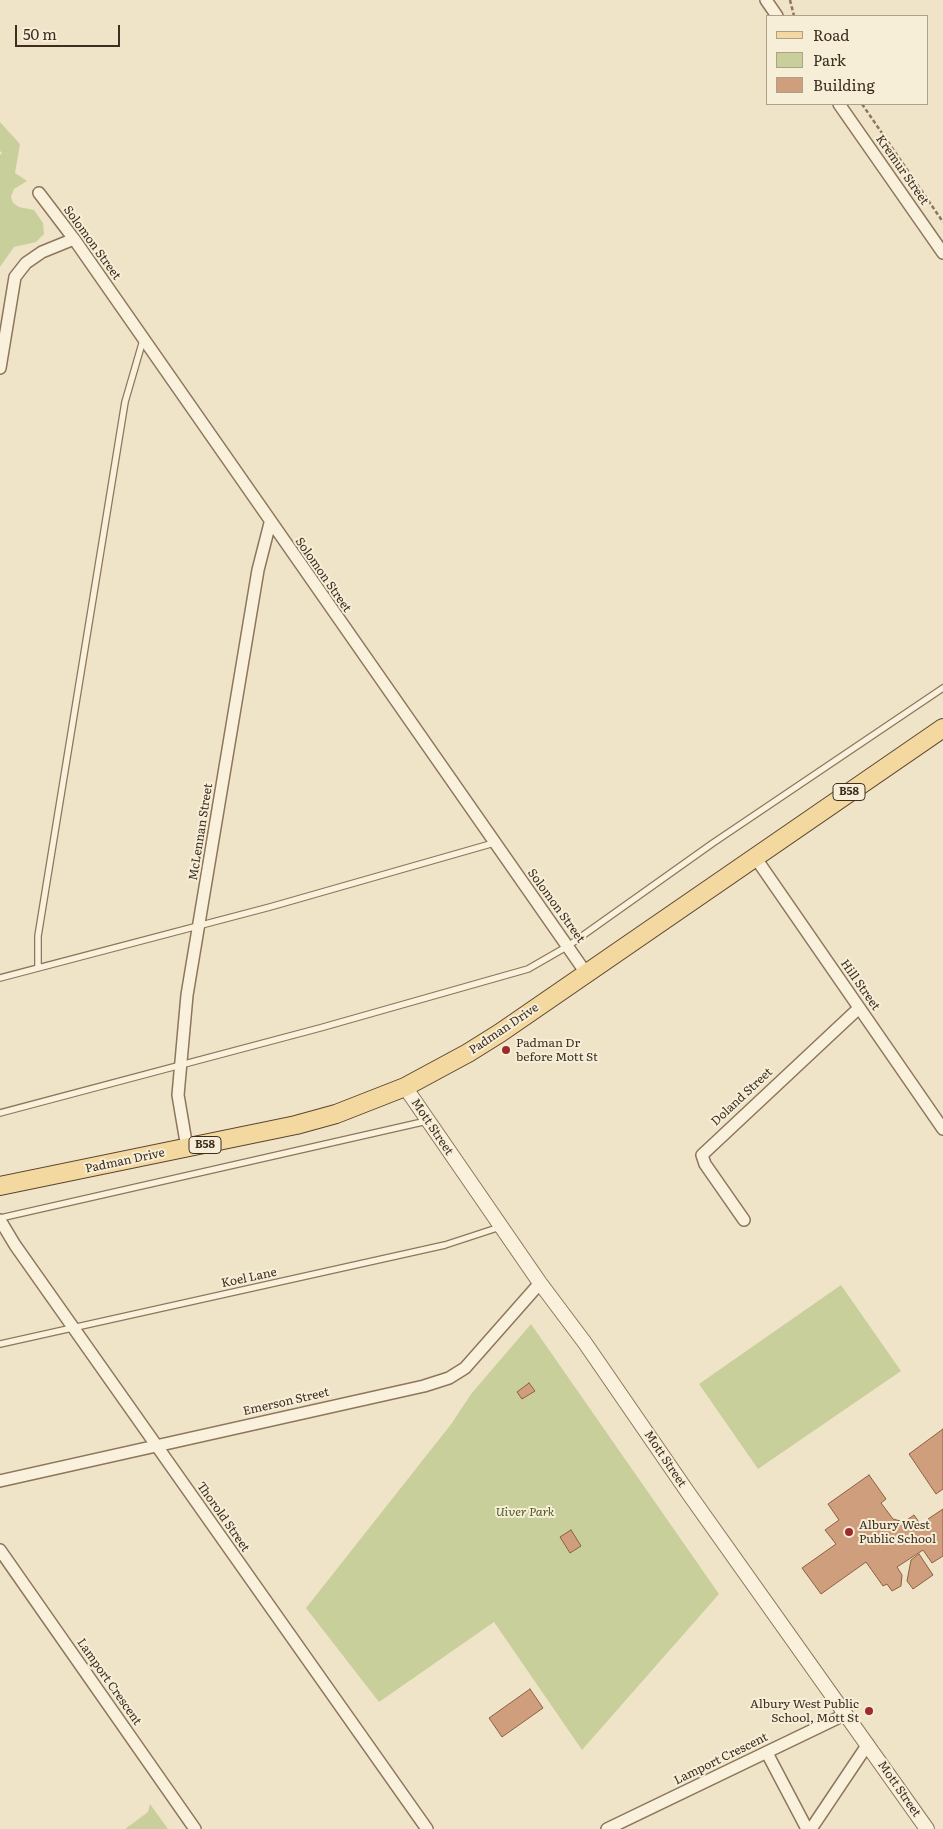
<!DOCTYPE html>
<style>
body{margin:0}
#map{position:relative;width:943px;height:1829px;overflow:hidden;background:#f0e4c8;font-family:Literata,serif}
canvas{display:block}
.legend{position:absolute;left:766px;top:15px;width:162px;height:90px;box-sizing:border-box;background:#f7eed8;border:1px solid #ada18e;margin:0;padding:6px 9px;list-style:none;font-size:15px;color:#3d2e20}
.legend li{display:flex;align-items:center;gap:10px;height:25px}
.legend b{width:25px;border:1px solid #ada18e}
.scale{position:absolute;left:15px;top:25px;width:105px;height:22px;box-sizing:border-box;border:2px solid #3d2e20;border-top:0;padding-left:6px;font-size:15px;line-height:18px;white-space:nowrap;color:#3d2e20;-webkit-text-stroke:4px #f7eed8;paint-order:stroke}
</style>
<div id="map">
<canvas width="943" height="1829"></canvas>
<ul class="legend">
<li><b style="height:6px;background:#f3d9a0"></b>Road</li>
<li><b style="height:14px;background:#c9cf9b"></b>Park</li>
<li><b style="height:14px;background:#cf9f7d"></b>Building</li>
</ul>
<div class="scale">50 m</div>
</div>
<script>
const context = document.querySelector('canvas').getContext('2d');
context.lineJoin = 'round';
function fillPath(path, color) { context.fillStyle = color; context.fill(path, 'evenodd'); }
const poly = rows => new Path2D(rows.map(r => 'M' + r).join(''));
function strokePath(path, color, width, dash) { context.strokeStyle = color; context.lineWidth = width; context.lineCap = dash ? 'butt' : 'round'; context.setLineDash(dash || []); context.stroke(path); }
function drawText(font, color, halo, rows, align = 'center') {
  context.font = font + ' Literata,serif'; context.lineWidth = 4; context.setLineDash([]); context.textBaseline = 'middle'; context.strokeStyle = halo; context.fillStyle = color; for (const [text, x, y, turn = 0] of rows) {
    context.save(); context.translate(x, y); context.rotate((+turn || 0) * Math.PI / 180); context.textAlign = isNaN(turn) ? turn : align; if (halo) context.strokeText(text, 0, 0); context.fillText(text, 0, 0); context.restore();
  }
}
const green = poly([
 [0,122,20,144,15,173,27,181,14,189,11,197,13,203,19,207,34,210,43,223,44,234,36,242,14,247,0,267,0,155,2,153,0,151],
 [841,1285,901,1371,758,1469,699,1384],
 [531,1324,719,1594,582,1750,494,1622,379,1702,306,1608,452,1423,471,1394],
 [150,1804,168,1829,125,1829,148,1812]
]);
const building = poly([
 [529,1383,535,1391,522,1399,517,1392,529,1383],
 [943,1429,943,1489,936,1494,909,1454,943,1429],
 [869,1475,886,1499,881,1503,893,1519,904,1522,914,1515,923,1528,931,1523,928,1519,943,1509,943,1556,932,1563,923,1550,897,1567,902,1575,901,1586,892,1591,887,1584,883,1586,866,1562,821,1594,802,1568,836,1544,825,1530,839,1520,828,1504,869,1475],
 [571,1530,581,1546,570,1553,560,1537,571,1530],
 [919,1554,933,1575,913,1589,907,1581,911,1560,919,1554],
 [530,1689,543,1708,502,1737,489,1718,530,1689]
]);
const path = poly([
 [790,0,794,16],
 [862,104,943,222]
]);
const service = poly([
 [38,967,38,936,125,402,143,340],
 [0,978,270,907,494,843],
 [0,1113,320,1028,528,969,568,946,713,843,943,688],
 [0,1218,427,1121],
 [0,1344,445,1245,500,1227]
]);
const minor = poly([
 [766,0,777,16],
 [839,104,943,253],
 [39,193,74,239,586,973],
 [0,368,15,277,26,263,42,252,74,239],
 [755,857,943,1129],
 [187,1148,178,1095,187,995,258,570,270,523],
 [0,1220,15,1245,427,1829],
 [744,1220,705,1164,702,1155,859,1008],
 [0,1481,424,1386,449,1378,465,1368,540,1283],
 [0,1550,195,1829],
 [767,1753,807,1829],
 [607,1829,846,1714],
 [811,1829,868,1744]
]);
const tertiary = poly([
 [405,1087,540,1283,585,1343,689,1494,927,1829]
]);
const primary = poly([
 [0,1186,296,1125,336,1114,405,1087,468,1053,500,1033,943,728]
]);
const markers = [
 [506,1050,5,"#9e2a2b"],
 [849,1532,5,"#9e2a2b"],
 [869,1711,5,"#9e2a2b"]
];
const shields = [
 [849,792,32],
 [205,1145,32]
];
const shieldNames = [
 ["B58",849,792],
 ["B58",205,1145]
];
const streetNames = [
 ["Kremur Street",902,170,55],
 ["Solomon Street",92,243,54],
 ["Solomon Street",323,575,55],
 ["McLennan Street",201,832,-81],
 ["Solomon Street",556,906,54],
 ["Hill Street",860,985,55],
 ["Padman Drive",504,1029,-34],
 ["Doland Street",742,1097,-43],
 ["Mott Street",432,1127,56],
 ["Padman Drive",125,1161,-12],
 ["Koel Lane",249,1278,-12],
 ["Emerson Street",286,1402,-13],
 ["Mott Street",665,1459,56],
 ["Thorold Street",223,1517,55],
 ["Lamport Crescent",109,1682,55],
 ["Lamport Crescent",721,1759,-26],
 ["Mott Street",899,1789,55]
];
const poiNames = [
 ["Padman Dr",516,1043],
 ["before Mott St",516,1057],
 ["Albury West",859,1525],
 ["Public School",859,1539],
 ["Albury West Public",859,1704,"right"],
 ["School, Mott St",859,1718,"right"]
];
const parkNames = [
 ["Uiver Park",525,1512]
];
fillPath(green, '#c9cf9b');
fillPath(building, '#cf9f7d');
strokePath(building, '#8d5f41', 1);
strokePath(service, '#8d765c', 8);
strokePath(minor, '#8d765c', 14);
strokePath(tertiary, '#8d765c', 16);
strokePath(primary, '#5b4430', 20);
strokePath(path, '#8d765c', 2.5, [4, 2.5]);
strokePath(service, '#faf1dc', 5.5);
strokePath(minor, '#faf1dc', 11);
strokePath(tertiary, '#faf1dc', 14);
strokePath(primary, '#f3d9a0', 18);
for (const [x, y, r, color] of markers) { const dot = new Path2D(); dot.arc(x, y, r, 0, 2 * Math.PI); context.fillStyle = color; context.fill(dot); strokePath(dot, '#f7eed8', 2); }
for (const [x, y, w] of shields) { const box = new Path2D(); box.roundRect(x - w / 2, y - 8.5, w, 17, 4); context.fillStyle = '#f7eed8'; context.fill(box); strokePath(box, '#3d2e20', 1); }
drawText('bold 11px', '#3d2e20', null, shieldNames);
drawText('12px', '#3d2e20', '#f7eed8', streetNames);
drawText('12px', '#3d2e20', '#f7eed8', poiNames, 'left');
drawText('italic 12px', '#4d5a26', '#f7eed8', parkNames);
</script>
